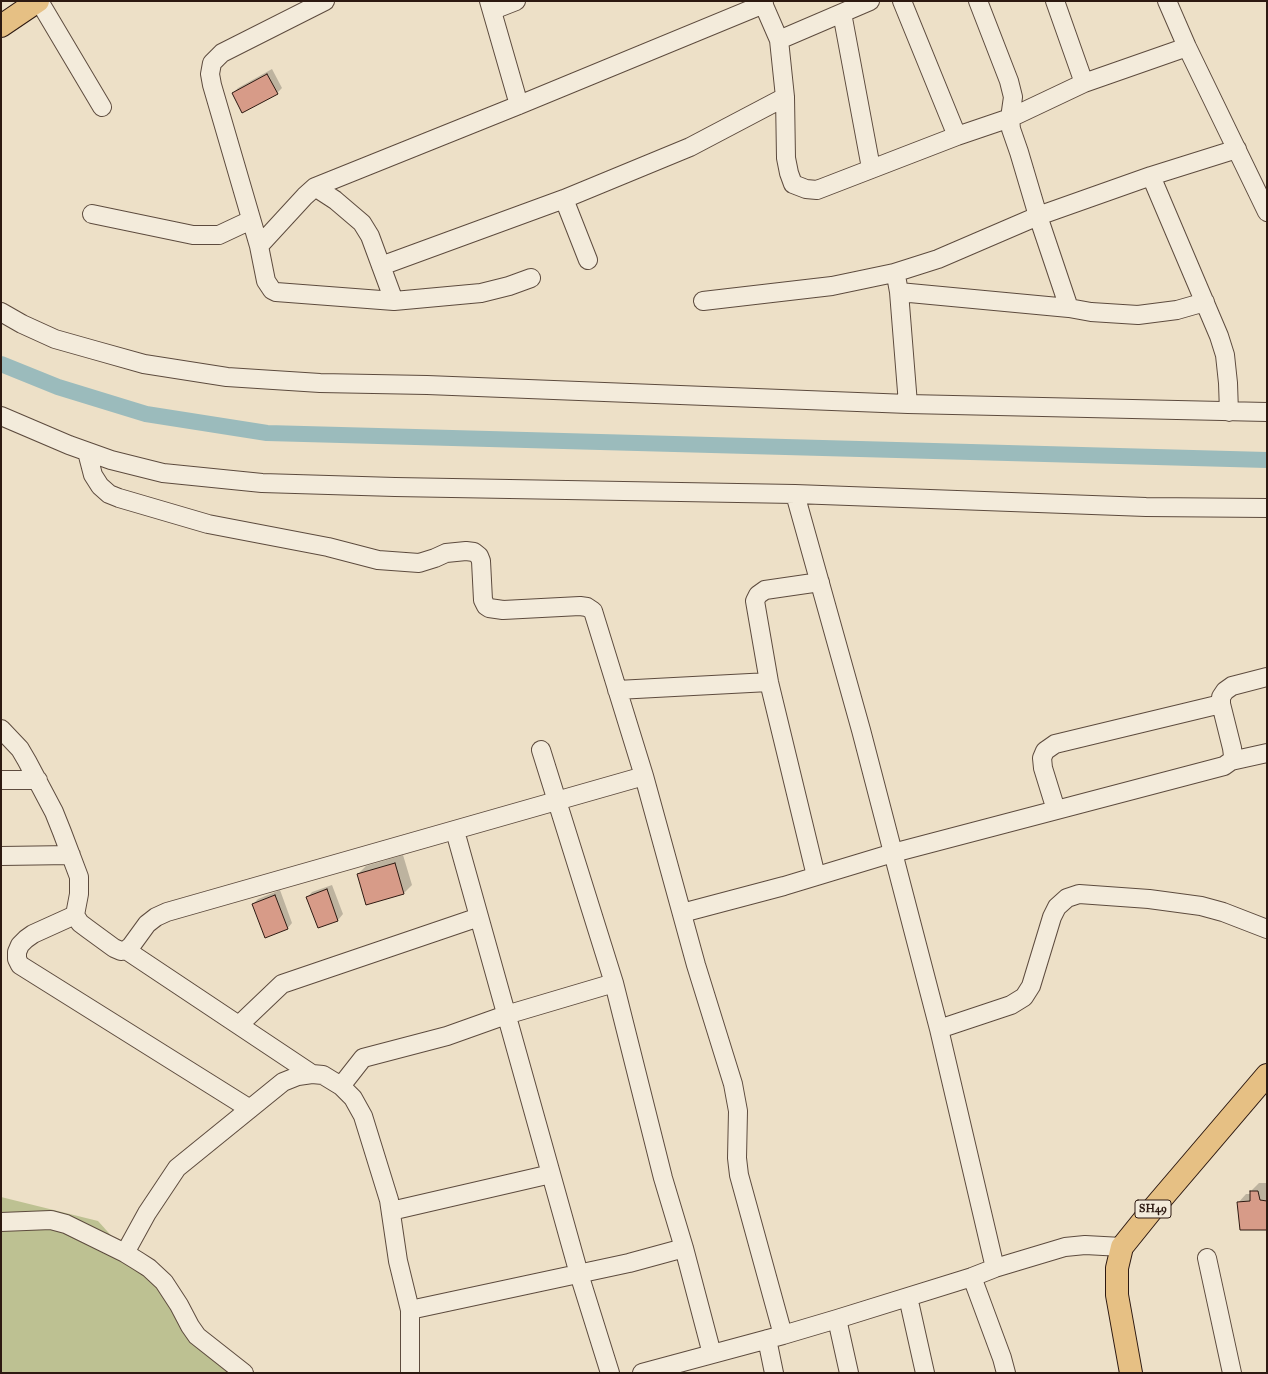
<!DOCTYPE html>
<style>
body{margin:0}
#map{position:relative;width:1268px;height:1374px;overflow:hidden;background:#ede0c7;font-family:"IM FELL Great Primer",serif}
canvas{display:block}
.frame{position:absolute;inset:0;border:2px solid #2d1911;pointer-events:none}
</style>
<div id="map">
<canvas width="1268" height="1374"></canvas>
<div class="frame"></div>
</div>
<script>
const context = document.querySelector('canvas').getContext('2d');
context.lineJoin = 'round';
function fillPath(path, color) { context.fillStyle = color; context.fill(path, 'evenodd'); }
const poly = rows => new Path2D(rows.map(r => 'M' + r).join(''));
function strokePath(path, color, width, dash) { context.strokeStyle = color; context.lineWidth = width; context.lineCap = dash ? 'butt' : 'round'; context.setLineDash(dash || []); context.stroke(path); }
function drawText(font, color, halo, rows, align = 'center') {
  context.font = font + ' "IM FELL Great Primer",serif'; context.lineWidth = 3; context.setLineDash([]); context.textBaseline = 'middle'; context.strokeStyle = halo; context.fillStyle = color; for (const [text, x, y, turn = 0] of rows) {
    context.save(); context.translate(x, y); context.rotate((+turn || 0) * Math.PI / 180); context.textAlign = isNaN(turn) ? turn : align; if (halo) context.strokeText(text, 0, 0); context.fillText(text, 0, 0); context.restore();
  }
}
const green = poly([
 [1,1197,98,1221,235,1373,1,1373]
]);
const shadow = poly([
 [272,69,282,88,277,93,233,93,238,88],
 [403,855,412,885,404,893,358,874,366,866],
 [332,885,343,914,338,920,318,927,307,898,312,892],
 [280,890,292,923,287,929,253,904,258,899],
 [1259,1183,1266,1183,1267,1229,1238,1203,1246,1194,1251,1194,1251,1191]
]);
const canal = poly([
 [1,364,58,387,146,414,267,433,1267,460]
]);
const building = poly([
 [267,74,278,94,242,113,232,93,267,74],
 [395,863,404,894,366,905,357,874,395,863],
 [327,889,338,921,318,928,306,897,327,889],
 [275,895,288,929,265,938,252,904,275,895],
 [1250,1191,1258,1191,1260,1200,1267,1201,1267,1230,1240,1230,1237,1202,1250,1201,1250,1191]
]);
const street = poly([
 [39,1,102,107],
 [325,1,222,53,212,63,210,74,212,85,259,246,266,281,272,290,276,292,394,301,481,293,509,286,531,278],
 [489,1,519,105],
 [762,1,779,40,785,97,786,158,789,173,793,184,806,189,817,190,957,136,1010,118,1084,83,1187,47],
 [902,1,957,136],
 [978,1,1009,81,1013,97,1010,118,1011,129,1019,152,1038,216,1069,308],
 [1055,1,1084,83],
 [1167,1,1187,47,1267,212],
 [493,10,516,1],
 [842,13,871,168],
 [779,40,870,1],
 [1151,176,1219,336,1225,355,1228,383,1229,412],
 [315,187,335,200,362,223,370,236,394,301],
 [564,199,588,260],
 [92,214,193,235,219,235,251,220],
 [259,246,305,196,315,187,519,105,764,4],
 [381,266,564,199,690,147,785,97],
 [897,281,899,292,908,404],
 [899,292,1069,308,1091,312,1138,315,1177,310,1205,302],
 [703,301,832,286,894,273,938,259,1038,216,1151,176,1237,149],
 [1,312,22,324,55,339,94,350,144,364,227,377,320,383,427,385,908,404,1267,412],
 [1,416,69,445,111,460,163,473,262,483,395,487,795,494,1146,507,1267,508],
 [87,452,93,475,100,486,109,494,119,498,208,524,328,547,378,560,419,563,435,558,446,553,466,551,474,552,479,556,481,561,483,600,486,606,489,608,503,610,580,606,587,607,593,611,644,776,696,965,733,1084,738,1111,737,1158,739,1175,783,1335],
 [795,494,861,730,939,1029,995,1268],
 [617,690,769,682],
 [1,729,20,749,27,761,54,812,62,832,79,877,79,894,75,915,80,923,88,929,114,948,121,951,126,950,131,946,147,924,156,917,167,912,644,776],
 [541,750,614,983,663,1178,684,1248,712,1354],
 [1231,761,1267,753],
 [1,780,38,780],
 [1056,810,1043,768,1042,758,1045,751,1055,744,1221,704],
 [455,831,579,1274,610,1373],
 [1,856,71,855],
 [816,876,769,682,755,601,758,595,765,590,820,582],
 [682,913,784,886,893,853,1224,766,1231,761,1233,756,1232,748,1221,704,1221,697,1225,691,1232,686,1267,677],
 [75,915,33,934,26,939,20,945,17,952,17,959,20,965,250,1109],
 [126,950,312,1074],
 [239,1025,282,984,479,917],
 [939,1029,1011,1005,1024,997,1031,986,1052,917,1057,907,1067,898,1079,894,1149,899,1201,906,1223,912,1267,929],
 [341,1086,363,1058,447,1036,506,1015,614,983],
 [391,1211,551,1174],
 [1,1222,51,1220,66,1224,125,1253,138,1261,149,1268,164,1282,179,1305,190,1326,197,1336,244,1373],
 [125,1253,147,1213,177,1168,283,1082,298,1076,312,1074,323,1075,341,1086,353,1098,363,1116,389,1200,398,1261,410,1310,410,1373],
 [1207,1258,1232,1373],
 [972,1277,1002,1358,1006,1373],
 [908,1297,925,1373],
 [410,1310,629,1263,684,1248],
 [837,1319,849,1373],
 [767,1339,774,1373],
 [642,1373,783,1335,837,1319,972,1277,995,1268,1065,1247,1085,1245,1122,1247]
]);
const primary = poly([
 [1,26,38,1],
 [1131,1373,1117,1295,1117,1268,1122,1247,1151,1211,1267,1075]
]);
const shields = [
 [1153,1209,36]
];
const shieldNames = [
 ["SH49",1153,1209]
];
fillPath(green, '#bdc192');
fillPath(shadow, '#0003');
strokePath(canal, '#9bbbbc', 16);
fillPath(building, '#d79b88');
strokePath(building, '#2d1911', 1);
strokePath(street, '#5d4b3e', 20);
strokePath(primary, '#2d1911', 24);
strokePath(street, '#f3ebdb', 18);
strokePath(primary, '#e6c084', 22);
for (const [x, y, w] of shields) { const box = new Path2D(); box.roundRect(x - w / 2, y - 9, w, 18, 3); context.fillStyle = '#f3ebdb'; context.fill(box); strokePath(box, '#2d1911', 1); }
drawText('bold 11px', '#2d1911', null, shieldNames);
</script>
